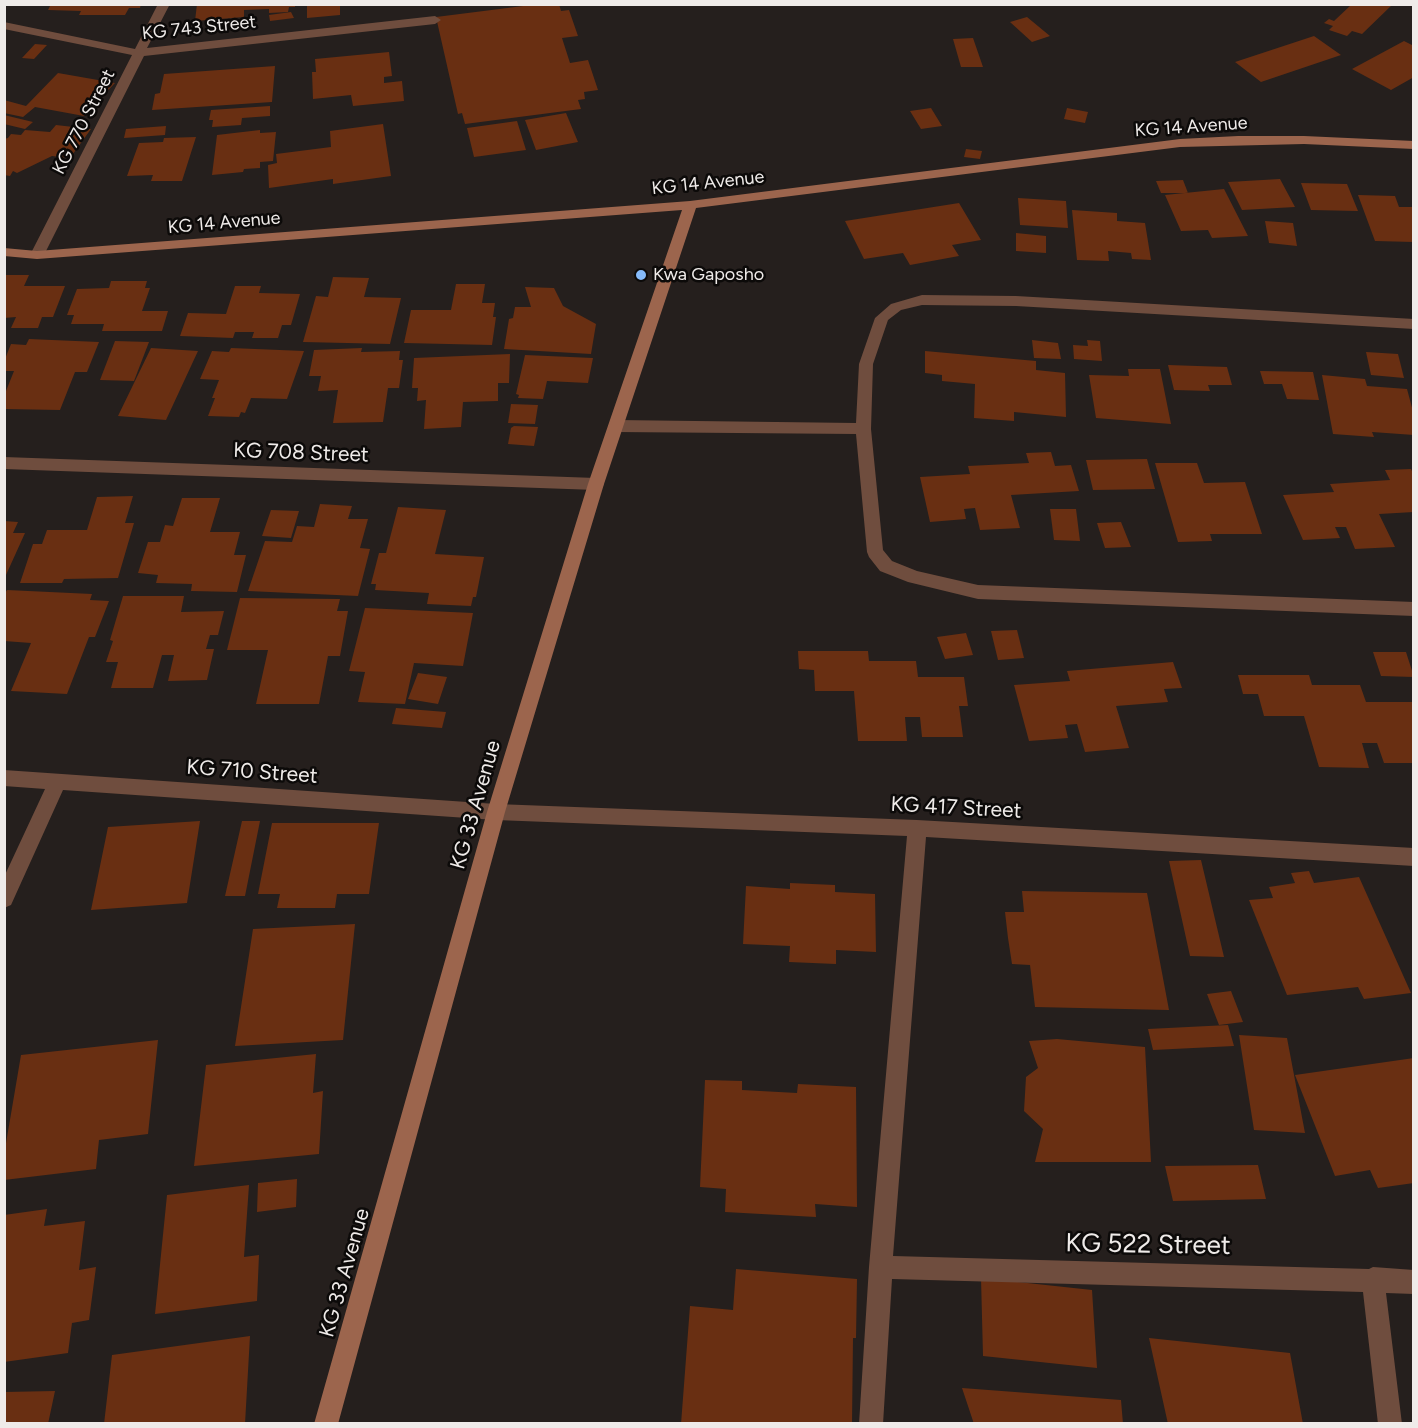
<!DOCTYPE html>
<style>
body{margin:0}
#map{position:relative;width:1418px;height:1428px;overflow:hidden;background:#251f1d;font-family:Figtree,sans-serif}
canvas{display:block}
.frame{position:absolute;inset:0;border:6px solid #efebe9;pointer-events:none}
</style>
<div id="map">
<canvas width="1418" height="1428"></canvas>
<div class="frame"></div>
</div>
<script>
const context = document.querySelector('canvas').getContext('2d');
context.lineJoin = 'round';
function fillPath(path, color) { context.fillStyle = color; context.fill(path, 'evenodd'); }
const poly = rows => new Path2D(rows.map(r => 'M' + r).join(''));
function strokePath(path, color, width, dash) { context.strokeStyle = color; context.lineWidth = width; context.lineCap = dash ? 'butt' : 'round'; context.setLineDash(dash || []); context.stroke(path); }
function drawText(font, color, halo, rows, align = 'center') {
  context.font = font + ' Figtree,sans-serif'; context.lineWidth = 5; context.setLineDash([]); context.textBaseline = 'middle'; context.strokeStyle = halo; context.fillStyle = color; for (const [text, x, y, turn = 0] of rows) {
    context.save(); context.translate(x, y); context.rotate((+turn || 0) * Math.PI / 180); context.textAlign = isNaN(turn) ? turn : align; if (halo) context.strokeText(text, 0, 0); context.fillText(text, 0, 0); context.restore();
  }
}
const building = poly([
 [51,4,141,4,140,8,129,8,125,15,79,15,81,11,48,10],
 [197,4,295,4,295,7,289,7,288,12,269,13,269,9,244,10,244,17,195,21],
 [307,4,340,4,340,15,307,18],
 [539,4,559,4,561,11,569,10,578,36,562,38,570,63,588,60,598,90,584,92,585,99,578,100,581,109,465,124,462,113,458,114,436,17],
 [1351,5,1392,5,1362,34,1352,31,1347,36,1329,30,1333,26,1324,23,1329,19,1334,21],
 [291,12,294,18,270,21,269,15],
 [1027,17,1050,36,1032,42,1010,22],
 [1314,36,1341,55,1261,82,1235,62],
 [973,38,983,67,961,67,953,39],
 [1404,41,1414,46,1414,77,1391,90,1352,69],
 [35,44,47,45,34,59,22,58],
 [389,52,392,76,384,77,384,83,402,81,404,101,353,106,351,95,313,99,312,72,316,72,315,59],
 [275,66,272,102,152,110,155,94,160,93,164,74],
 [58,73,115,83,84,116,35,107,23,117,4,113,4,100,26,106],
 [270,106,270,116,242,118,241,125,212,127,213,120,209,120,211,110],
 [931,108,942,126,921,129,910,111],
 [1067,108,1088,112,1085,123,1064,119],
 [566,113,578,142,536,150,525,120],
 [4,115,33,122,25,129,4,124],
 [517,121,526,150,474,157,467,128],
 [383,124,391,176,333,184,333,179,269,188,268,165,277,163,276,154,331,147,330,131],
 [56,125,91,129,70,158,52,156,17,173,13,171,10,176,4,175,4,139,8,138,11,134,21,135,25,130,50,132],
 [166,126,165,135,124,138,126,129],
 [260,130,260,133,276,132,273,161,260,162,260,168,244,169,243,172,212,175,217,135],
 [196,137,182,181,151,181,153,175,127,176,139,143,163,142,164,138],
 [966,149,982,151,980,159,964,157],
 [1280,179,1295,207,1242,210,1228,182],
 [1183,180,1188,193,1161,193,1156,181],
 [1301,183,1347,184,1358,211,1311,210],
 [1224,189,1248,236,1212,238,1208,230,1181,231,1165,195],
 [1358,195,1395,196,1399,207,1414,207,1414,242,1375,241],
 [1018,198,1066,201,1068,228,1020,225],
 [959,203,981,240,952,245,959,256,910,265,903,253,864,259,845,221],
 [1072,210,1117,213,1117,221,1145,223,1151,260,1132,259,1131,253,1108,251,1109,261,1077,260],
 [1265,221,1293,223,1297,246,1269,243],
 [1016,233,1046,236,1046,253,1016,251],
 [4,275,29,275,24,286,65,286,53,317,42,317,38,328,11,328,16,317,4,318],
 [333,277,369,278,364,297,401,298,390,344,303,342,316,296,328,297],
 [111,281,147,281,145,288,150,288,142,311,168,311,162,331,102,331,104,324,71,324,74,315,67,315,77,289,109,288],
 [456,284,485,284,482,303,495,303,493,317,496,317,492,345,404,343,411,310,451,310],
 [235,286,261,286,259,293,300,294,291,325,282,325,278,338,252,338,254,332,235,332,233,338,180,336,188,313,226,314],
 [525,287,554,288,563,306,596,324,591,354,504,349,509,319,513,318,515,307,531,307],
 [29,339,99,342,87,372,75,372,60,410,4,409,4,396,14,371,5,371,5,359,11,344,26,345],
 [1032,340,1058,343,1061,359,1034,358],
 [1087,340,1100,341,1102,361,1074,359,1073,345,1088,346],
 [115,341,149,342,134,381,100,380],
 [151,348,198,351,166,420,118,416],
 [231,348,304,351,287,399,251,398,245,413,241,412,239,417,208,416,215,398,212,398,219,380,200,379,212,351,229,352],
 [362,348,361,352,400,351,399,360,403,360,399,388,388,388,383,422,333,423,338,390,318,391,321,376,309,376,314,350],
 [925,351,1036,361,1036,370,1065,373,1066,417,1014,412,1014,421,974,418,975,384,942,381,942,375,925,373],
 [1366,352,1398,354,1404,378,1371,375],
 [510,354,509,383,498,383,498,401,463,402,461,427,424,429,426,400,417,401,418,388,412,388,414,358],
 [525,355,593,358,588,383,547,381,543,399,518,398,519,395,516,394],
 [1168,365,1227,367,1232,385,1208,385,1210,391,1174,390],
 [1128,369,1160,369,1171,424,1096,418,1089,375,1129,376],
 [1260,371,1313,372,1319,400,1287,399,1282,384,1264,384],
 [1322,375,1365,379,1367,386,1407,389,1414,415,1414,435,1372,432,1374,437,1333,434],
 [511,404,538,405,535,424,508,423],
 [514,426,538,427,534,446,508,444,511,428],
 [1051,452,1055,466,1071,465,1079,491,1011,495,1020,528,980,530,975,508,964,509,966,519,930,522,920,477,970,474,968,466,1029,463,1026,453],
 [1147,459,1155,489,1093,490,1086,460],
 [1155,463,1197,463,1204,483,1245,482,1262,534,1210,534,1212,541,1178,542],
 [1411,469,1414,475,1414,512,1379,514,1395,547,1355,549,1346,527,1335,527,1340,538,1303,540,1283,495,1334,492,1330,484,1390,480,1385,470],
 [133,496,125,523,134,523,118,578,64,579,62,583,20,583,33,544,42,544,47,530,87,530,97,497],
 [182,498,220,498,210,532,240,532,234,555,246,555,237,592,191,591,192,584,156,583,158,575,138,573,148,542,160,542,165,525,173,526],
 [320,504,352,506,348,519,368,519,360,548,370,549,358,596,248,591,265,541,292,542,297,526,314,527],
 [398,507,446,510,435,554,484,557,476,597,473,597,471,606,427,604,429,593,375,590,376,584,371,584,379,553,386,553],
 [1050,509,1076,509,1080,541,1054,540],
 [271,510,299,511,291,538,262,536],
 [4,521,18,522,13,533,25,533,6,575],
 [1121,522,1131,547,1105,548,1097,523],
 [7,590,92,594,90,600,109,601,95,637,89,637,67,694,11,691,31,643,4,641,4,595],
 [123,596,184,596,181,612,224,611,218,635,210,635,206,649,214,649,207,680,168,681,174,655,162,655,153,688,111,688,118,662,106,662,113,641,110,640],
 [240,598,340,599,337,611,348,611,340,656,328,656,319,704,256,704,268,650,227,650],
 [365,608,473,613,463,666,414,663,405,704,358,702,365,672,349,671],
 [1017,630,1024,658,998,660,991,631],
 [966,633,973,655,945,659,937,637],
 [798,651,868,651,869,661,916,661,918,677,964,677,968,706,959,706,963,737,922,737,920,717,905,717,907,741,858,741,854,691,815,691,814,670,799,669],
 [1373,652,1406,652,1414,677,1381,676],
 [1173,662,1182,688,1164,689,1168,702,1116,706,1129,748,1085,752,1077,724,1065,725,1068,738,1029,741,1014,685,1070,681,1067,671],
 [418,673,447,677,438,704,408,699],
 [1238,675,1309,675,1312,685,1360,685,1366,702,1412,702,1414,763,1384,763,1377,743,1362,743,1369,768,1319,767,1304,716,1264,716,1258,694,1243,694],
 [396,708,446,712,442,728,392,724],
 [200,821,187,903,91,910,108,827],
 [242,821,260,821,245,896,225,896],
 [272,823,379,823,369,894,337,894,335,908,277,908,280,894,258,894],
 [1201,860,1224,957,1190,956,1169,861],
 [1309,871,1314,883,1359,877,1411,993,1364,999,1358,987,1287,995,1249,900,1273,898,1269,887,1295,883,1291,873],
 [790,883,835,885,835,892,875,894,876,952,836,950,836,964,789,962,790,946,743,944,746,886,790,889],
 [1022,891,1147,893,1169,1010,1035,1007,1030,965,1012,964,1008,938,1005,912,1024,912],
 [355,924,343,1040,235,1046,253,929],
 [1231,991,1243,1022,1219,1025,1207,994],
 [1228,1025,1234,1046,1153,1050,1148,1029],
 [1239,1035,1287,1038,1305,1133,1254,1130],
 [1057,1039,1145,1047,1151,1162,1035,1162,1043,1129,1024,1111,1026,1077,1038,1068,1029,1041],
 [158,1040,148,1134,99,1140,96,1169,4,1180,4,1155,21,1055],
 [316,1054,313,1093,323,1091,319,1154,194,1166,206,1065],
 [1414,1058,1414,1183,1378,1188,1370,1170,1335,1176,1295,1075],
 [705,1080,742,1081,742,1090,797,1093,798,1084,856,1087,857,1207,815,1204,816,1217,725,1212,726,1189,700,1187],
 [1258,1165,1266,1199,1173,1201,1165,1166],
 [297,1179,296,1207,257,1212,258,1183],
 [249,1185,244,1257,259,1255,257,1301,155,1314,167,1195],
 [47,1209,44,1226,85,1221,79,1270,96,1267,89,1320,72,1323,68,1353,4,1362,4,1215],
 [736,1269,857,1279,856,1338,853,1338,852,1424,681,1424,690,1306,733,1310],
 [981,1278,1092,1290,1097,1368,983,1356],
 [250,1336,245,1424,104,1424,112,1355],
 [1149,1338,1290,1353,1303,1424,1168,1424],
 [962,1388,1121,1400,1123,1424,974,1424],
 [55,1391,48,1424,4,1424,4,1392]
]);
const service = poly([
 [922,295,1016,296,1414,319,1414,329,1016,306,922,305,901,310,888,320,873,364,871,429,883,550,892,561,917,571,978,585,1414,602,1414,616,978,599,908,582,880,571,869,557,867,552,856,434,616,432,611,430,608,426,611,422,616,420,856,423,859,364,875,318,891,304,922,295]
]);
const minor = poly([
 [158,4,170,4,147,48,435,16,441,20,435,24,144,56,44,255,42,258,32,258,30,255,132,55,4,29,4,22,135,49,158,4],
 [4,457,596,478,602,480,604,484,602,488,596,490,4,469,4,457],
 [4,770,496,804,917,820,1414,848,1414,866,926,837,893,1256,1369,1269,1373,1267,1414,1270,1414,1294,1386,1293,1402,1424,1378,1424,1363,1292,892,1279,883,1424,859,1424,869,1267,907,836,496,820,63,790,11,905,4,908,4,877,45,789,4,786,4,770]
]);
const secondary = poly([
 [1238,136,1304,136,1414,141,1414,149,1304,144,1180,147,696,208,604,484,505,812,338,1424,314,1424,487,812,588,484,682,210,37,259,4,256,4,248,37,251,690,201,1180,139,1238,136]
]);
const markers = [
 [641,275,6,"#86bbfb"]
];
const farStreetnames = [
 ["KG 743 Street",199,28,-6],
 ["KG 770 Street",84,122,-63],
 ["KG 14 Avenue",1191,127,-4],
 ["KG 14 Avenue",708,183,-6],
 ["KG 14 Avenue",224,223,-5]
];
const farPoinames = [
 ["Kwa Gaposho",653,275]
];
const streetNames = [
 ["KG 708 Street",301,453,2],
 ["KG 710 Street",252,772,4],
 ["KG 33 Avenue",476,805,-74],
 ["KG 417 Street",956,808,3],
 ["KG 33 Avenue",345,1273,-74]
];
const nearStreetnames = [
 ["KG 522 Street",1148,1245,1]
];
fillPath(building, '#692f12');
fillPath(service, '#6f4d3e');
fillPath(minor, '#6f4d3e');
fillPath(secondary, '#9c654d');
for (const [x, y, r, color] of markers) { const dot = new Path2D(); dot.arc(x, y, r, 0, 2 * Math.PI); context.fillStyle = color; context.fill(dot); strokePath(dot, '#0c0a09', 2); }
drawText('18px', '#efebe9', '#0c0a09', farStreetnames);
drawText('18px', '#efebe9', '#0c0a09', farPoinames, 'left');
drawText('21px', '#efebe9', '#0c0a09', streetNames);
drawText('26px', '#efebe9', '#0c0a09', nearStreetnames);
</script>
